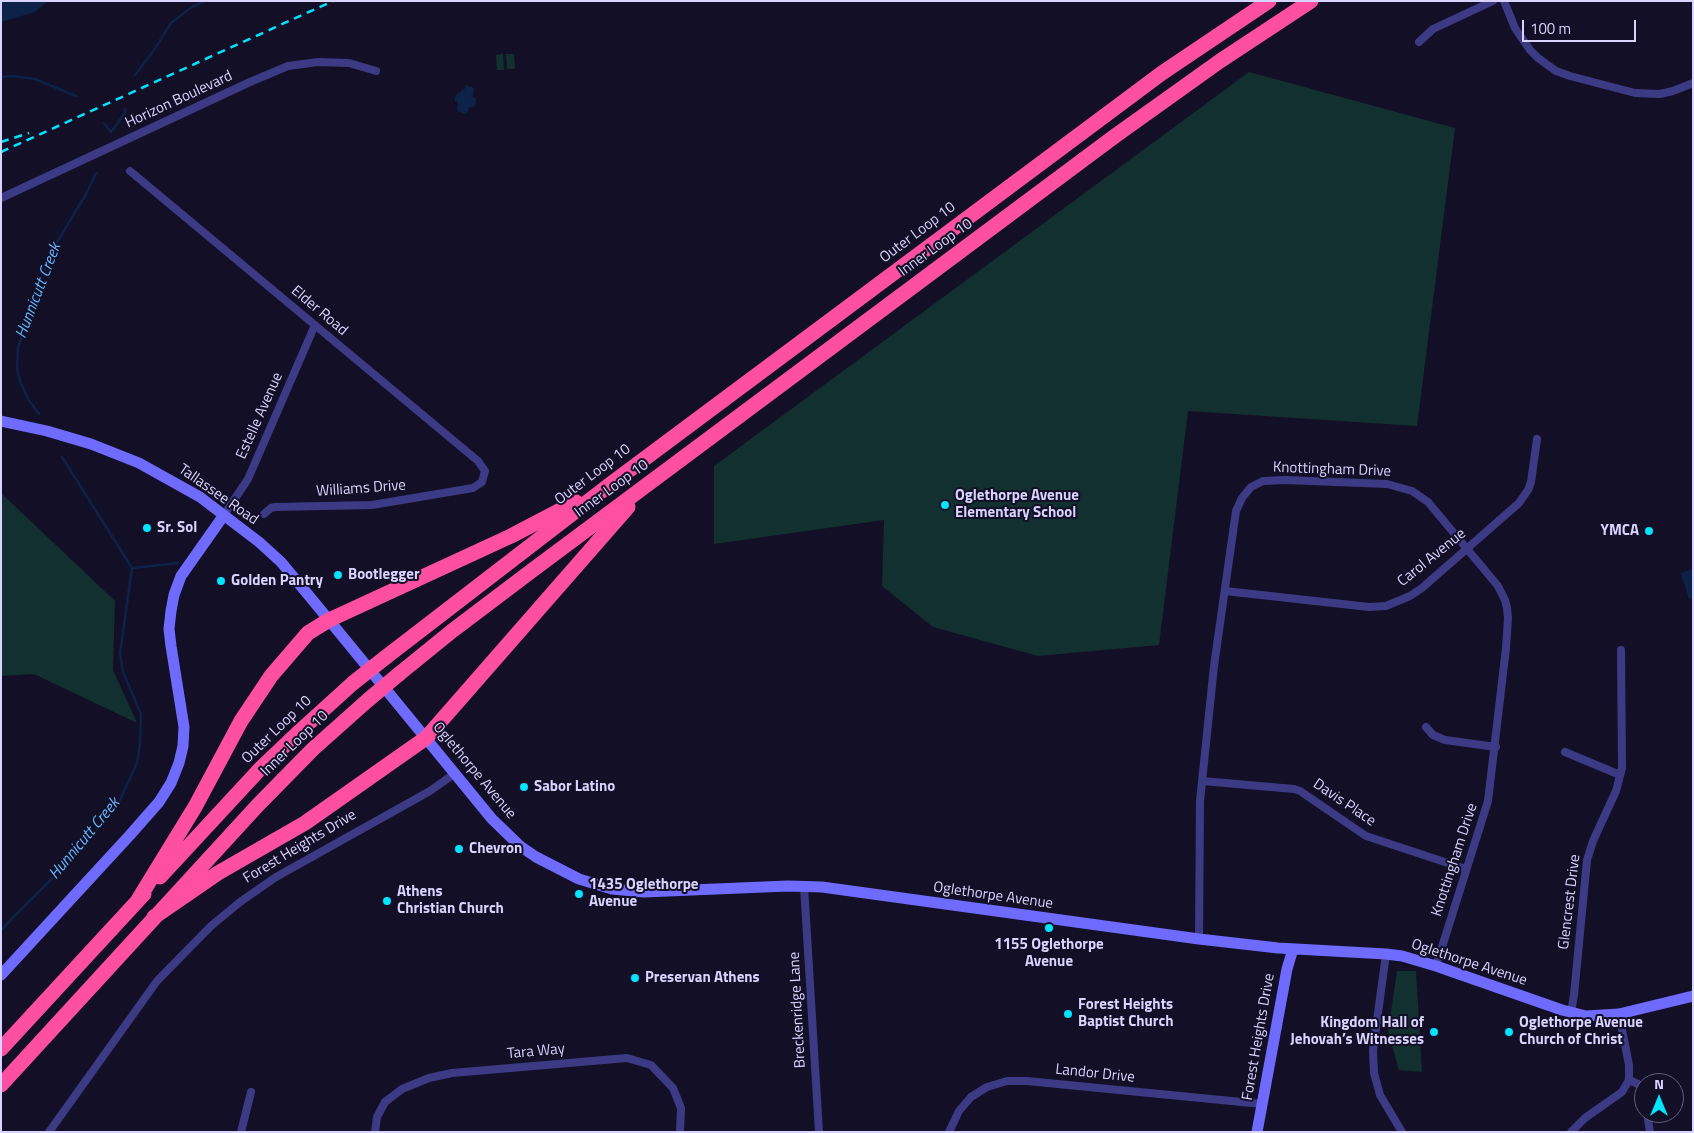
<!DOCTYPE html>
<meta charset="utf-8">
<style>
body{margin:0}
#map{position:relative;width:1694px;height:1133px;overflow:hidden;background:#130f26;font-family:"Titillium Web",sans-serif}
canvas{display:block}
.frame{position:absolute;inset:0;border:2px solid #d9d4ff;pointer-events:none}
.north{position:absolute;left:1634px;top:1073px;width:50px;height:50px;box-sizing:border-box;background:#130f26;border:1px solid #625e7d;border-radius:50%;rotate:0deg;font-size:14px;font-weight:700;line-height:20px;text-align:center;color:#d9d4ff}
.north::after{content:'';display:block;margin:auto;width:18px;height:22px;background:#00e5ff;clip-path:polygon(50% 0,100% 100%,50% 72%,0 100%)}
.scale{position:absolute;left:1522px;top:20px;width:114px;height:22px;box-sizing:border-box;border:2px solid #d9d4ff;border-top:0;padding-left:6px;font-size:15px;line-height:18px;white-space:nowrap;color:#d9d4ff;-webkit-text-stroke:4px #130f26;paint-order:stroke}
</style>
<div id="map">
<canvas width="1694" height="1133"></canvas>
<div class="frame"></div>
<div class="north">N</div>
<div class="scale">100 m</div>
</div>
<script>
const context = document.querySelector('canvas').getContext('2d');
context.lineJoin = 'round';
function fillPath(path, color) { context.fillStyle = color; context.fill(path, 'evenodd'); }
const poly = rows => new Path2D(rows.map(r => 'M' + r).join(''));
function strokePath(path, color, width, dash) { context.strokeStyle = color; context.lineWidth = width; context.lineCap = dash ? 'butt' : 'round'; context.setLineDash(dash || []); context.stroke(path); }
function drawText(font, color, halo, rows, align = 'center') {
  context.font = font + ' "Titillium Web",sans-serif'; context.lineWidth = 4; context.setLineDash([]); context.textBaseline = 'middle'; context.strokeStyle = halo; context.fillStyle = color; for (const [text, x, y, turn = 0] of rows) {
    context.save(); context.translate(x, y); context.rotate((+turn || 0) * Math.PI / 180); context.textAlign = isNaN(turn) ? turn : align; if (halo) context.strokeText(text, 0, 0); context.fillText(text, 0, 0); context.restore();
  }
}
const green = poly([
 [503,54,504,70,497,70,496,55],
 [506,54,514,54,515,69,507,69],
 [1249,72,1455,128,1417,426,1188,411,1159,645,1038,656,933,627,882,586,884,520,714,544,714,466],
 [1,493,115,601,113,670,137,723,34,674,1,676],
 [1397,971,1416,971,1422,1072,1399,1070,1388,1032]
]);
const water = poly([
 [1,1,48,1,35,12,1,22],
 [466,85,474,88,473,97,476,98,476,101,475,105,473,107,470,107,466,114,457,111,458,102,455,101,455,98,458,92,461,93,462,90,464,90],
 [1693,569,1693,597,1689,599,1681,573]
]);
const stream = poly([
 [135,75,154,50,171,23,192,7,205,1],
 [1,77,12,76,35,79,76,96],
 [104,123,111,132,125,113,125,109],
 [39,414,28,399,20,381,17,369,18,348,40,282,56,244,86,194,96,173],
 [133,568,178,563],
 [1,930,81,849,119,802,137,763,140,744,141,714,123,672,120,653,132,568,62,457]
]);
const street = poly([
 [1504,1,1515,28,1530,50,1538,58,1556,71,1570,76,1635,93,1660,94,1673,91,1693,83],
 [1419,42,1433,29,1493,1],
 [130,171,478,461,485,471,482,482,473,488,372,505,275,507,271,508,264,514],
 [1,198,250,82,288,66,318,62,349,63,376,71],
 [224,515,248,479,315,325],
 [1225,591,1369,607,1386,606,1410,596,1422,588,1519,503,1528,490,1531,482,1537,439],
 [1426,727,1433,735,1445,740,1496,747],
 [1565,752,1620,775],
 [1202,781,1294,789,1300,791,1366,836,1466,869],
 [804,886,819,1132],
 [1199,939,1200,801,1214,666,1236,511,1242,498,1251,487,1263,481,1285,480,1387,484,1412,491,1428,502,1498,586,1505,600,1507,608,1508,618,1506,648,1488,801,1436,966],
 [1386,954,1373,1050,1374,1073,1380,1095,1402,1132],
 [1571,1013,1574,995,1587,860,1593,841,1616,791,1622,768,1621,650],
 [1629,1080,1638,1084,1644,1094],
 [1647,1113,1650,1132],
 [49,1132,157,981,211,926,240,902,276,877,430,791,454,774],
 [241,1132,251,1092],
 [375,1132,377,1117,385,1102,402,1089,429,1078,452,1073,627,1058,651,1065,673,1088,681,1108,680,1132],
 [949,1132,959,1111,971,1097,987,1087,1007,1081,1027,1081,1262,1104],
 [1571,1132,1585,1118,1622,1092,1629,1080,1629,1065,1619,1014]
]);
const secondary = poly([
 [1,421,47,431,91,444,139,463,200,497,259,542,281,562,329,620,492,819,520,846,536,857,579,879,612,889,644,892,788,886,822,887,1199,939,1278,948,1386,954,1402,956,1436,966,1562,1010,1586,1016,1619,1014,1693,996],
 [1,975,130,835,159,802,171,783,179,763,183,746,184,727,171,646,169,629,171,611,174,595,181,576,224,515],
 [1257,1132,1287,969,1293,949]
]);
const highway = poly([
 [386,657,612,483,1103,117,1162,73,1269,1],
 [399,674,452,631,530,572,1115,136,1220,61,1311,1],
 [160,877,260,769,300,731,353,683],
 [138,900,195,807,241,721,271,676,308,633,329,620,511,536,576,502],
 [154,917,218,873,305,823,426,738,628,507],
 [1,1049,144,894],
 [1,1085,258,805,313,749,368,700]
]);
const rail = poly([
 [1,142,29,133],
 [1,152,333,1]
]);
const highwayBridge = poly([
 [353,683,386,657],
 [368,700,399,674]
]);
const markers = [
 [945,505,5,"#00e5ff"],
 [147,528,5,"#00e5ff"],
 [1649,531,5,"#00e5ff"],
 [338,575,5,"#00e5ff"],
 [221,581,5,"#00e5ff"],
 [524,787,5,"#00e5ff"],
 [459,849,5,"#00e5ff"],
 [579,894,5,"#00e5ff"],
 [387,901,5,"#00e5ff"],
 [1049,928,5,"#00e5ff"],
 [635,978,5,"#00e5ff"],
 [1068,1014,5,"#00e5ff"],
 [1434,1032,5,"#00e5ff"],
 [1509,1032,5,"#00e5ff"]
];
const streetNames = [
 ["Horizon Boulevard",179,100,-25],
 ["Outer Loop 10",918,233,-37],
 ["Inner Loop 10",936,248,-36],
 ["Elder Road",319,311,40],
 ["Estelle Avenue",260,416,-66],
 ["Knottingham Drive",1332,470,2],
 ["Outer Loop 10",593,475,-37],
 ["Williams Drive",361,489,-4],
 ["Inner Loop 10",612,489,-36],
 ["Tallassee Road",218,495,35],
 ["Carol Avenue",1432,558,-39],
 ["Outer Loop 10",277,730,-44],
 ["Inner Loop 10",295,744,-44],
 ["Oglethorpe Avenue",474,771,50],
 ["Davis Place",1344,803,34],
 ["Forest Heights Drive",300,847,-31],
 ["Knottingham Drive",1455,860,-72],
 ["Oglethorpe Avenue",993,896,8],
 ["Glencrest Drive",1570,902,-83],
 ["Oglethorpe Avenue",1469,963,18],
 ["Breckenridge Lane",798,1010,-93],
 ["Forest Heights Drive",1259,1037,-80],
 ["Tara Way",536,1052,-5],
 ["Landor Drive",1095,1074,6]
];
const poiNames = [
 ["Oglethorpe Avenue",955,496],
 ["Elementary School",955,513],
 ["Sr. Sol",157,528],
 ["YMCA",1639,531,"right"],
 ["Bootlegger",348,575],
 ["Golden Pantry",231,581],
 ["Sabor Latino",534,787],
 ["Chevron",469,849],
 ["1435 Oglethorpe",589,885],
 ["Avenue",589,902],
 ["Athens",397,892],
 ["Christian Church",397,909],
 ["1155 Oglethorpe",1049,945,"center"],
 ["Avenue",1049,962,"center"],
 ["Preservan Athens",645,978],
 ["Forest Heights",1078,1005],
 ["Baptist Church",1078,1022],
 ["Kingdom Hall of",1424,1023,"right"],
 ["Jehovah’s Witnesses",1424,1040,"right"],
 ["Oglethorpe Avenue",1519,1023],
 ["Church of Christ",1519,1040]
];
const waterNames = [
 ["Hunnicutt Creek",39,291,-69],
 ["Hunnicutt Creek",85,839,-50]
];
fillPath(green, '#12302f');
fillPath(water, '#0c2248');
strokePath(stream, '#0c2248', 2.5);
strokePath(street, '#3d3a85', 8);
strokePath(secondary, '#6f6bff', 11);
strokePath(highway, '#ff4fa3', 15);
strokePath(rail, '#00e5ff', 2.5, [8, 6]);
strokePath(highwayBridge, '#ff4fa3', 15);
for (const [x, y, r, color] of markers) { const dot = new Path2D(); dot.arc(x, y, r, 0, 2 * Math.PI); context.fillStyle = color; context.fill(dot); strokePath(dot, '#130f26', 2); }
drawText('15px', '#d9d4ff', '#130f26', streetNames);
drawText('bold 15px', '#d9d4ff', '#130f26', poiNames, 'left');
drawText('italic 16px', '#62b6ff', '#130f26', waterNames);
</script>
